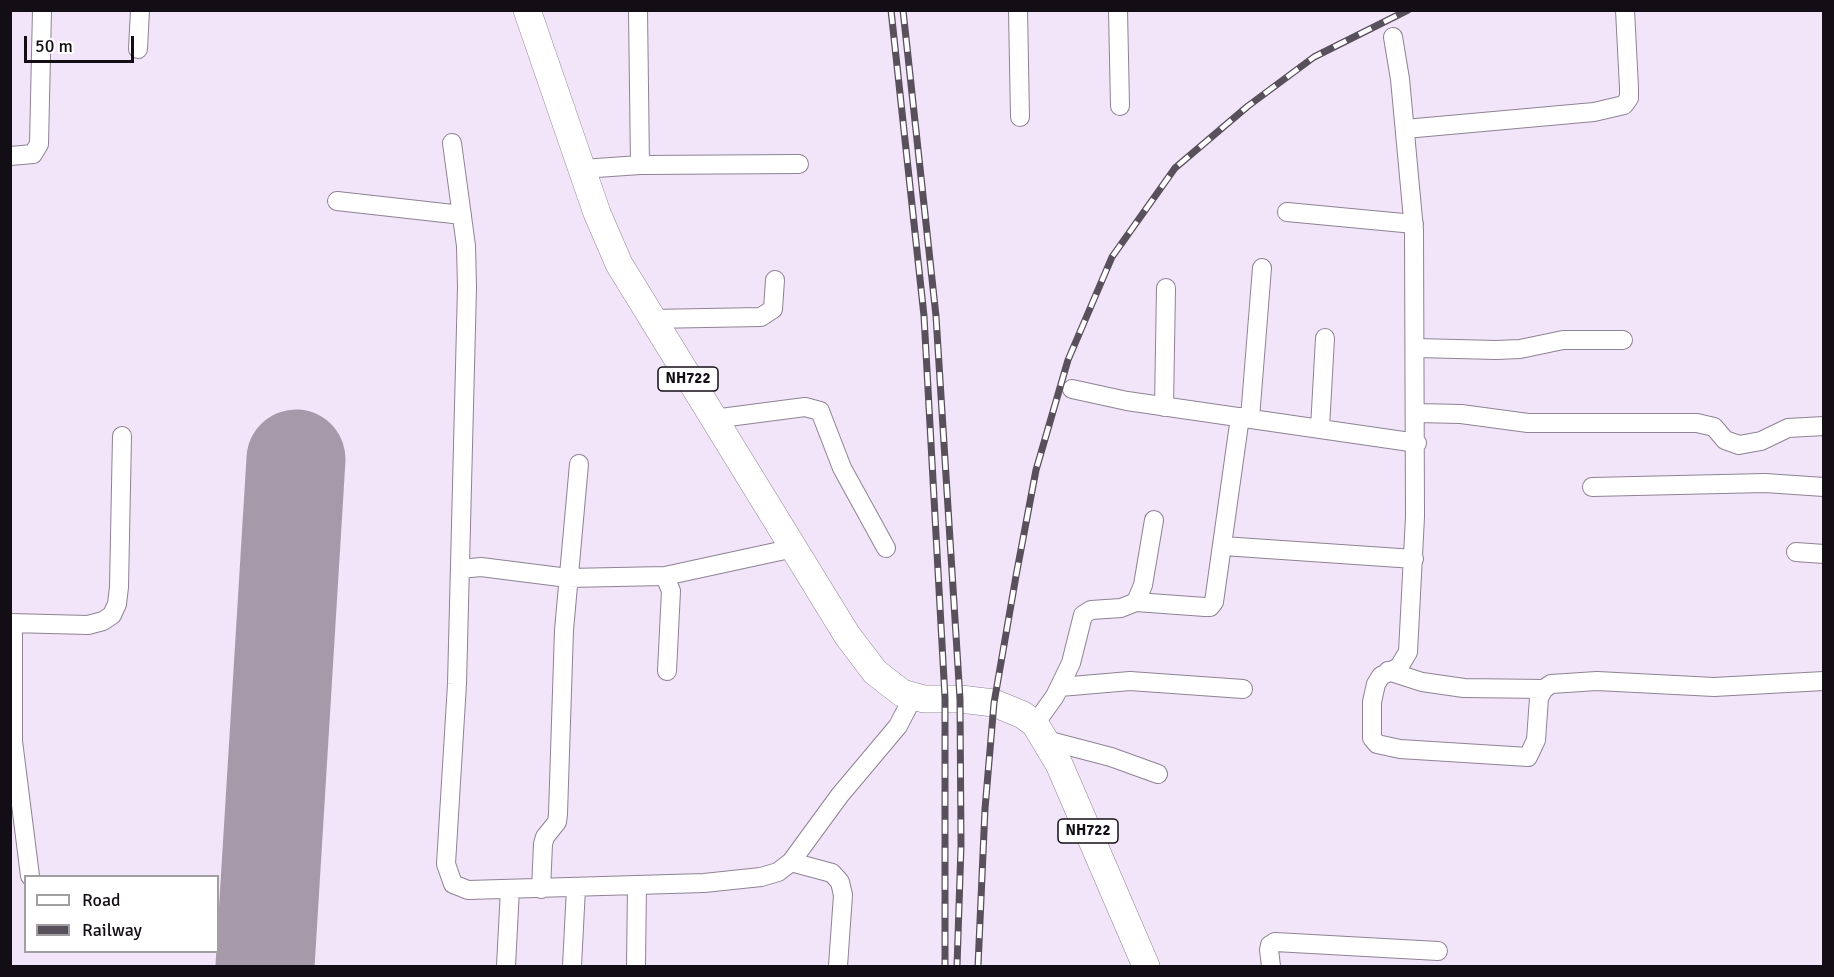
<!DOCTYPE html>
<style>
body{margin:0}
#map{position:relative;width:1834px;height:977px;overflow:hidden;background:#f3e5f9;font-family:Signika,sans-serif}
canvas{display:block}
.frame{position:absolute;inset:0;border:12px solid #130e15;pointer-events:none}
.legend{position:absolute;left:24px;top:875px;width:195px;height:78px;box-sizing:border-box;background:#fff;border:2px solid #a19fa1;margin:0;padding:8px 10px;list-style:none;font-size:18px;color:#130e15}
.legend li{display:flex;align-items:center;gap:12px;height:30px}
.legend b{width:30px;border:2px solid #a19fa1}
.scale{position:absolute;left:24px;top:36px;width:110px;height:27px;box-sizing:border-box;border:3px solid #130e15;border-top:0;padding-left:8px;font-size:18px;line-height:21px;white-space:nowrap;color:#130e15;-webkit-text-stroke:4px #fff;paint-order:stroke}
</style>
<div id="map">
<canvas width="1834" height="977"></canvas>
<div class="frame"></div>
<ul class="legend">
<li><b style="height:8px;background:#fff"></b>Road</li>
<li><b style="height:8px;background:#58505b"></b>Railway</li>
</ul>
<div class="scale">50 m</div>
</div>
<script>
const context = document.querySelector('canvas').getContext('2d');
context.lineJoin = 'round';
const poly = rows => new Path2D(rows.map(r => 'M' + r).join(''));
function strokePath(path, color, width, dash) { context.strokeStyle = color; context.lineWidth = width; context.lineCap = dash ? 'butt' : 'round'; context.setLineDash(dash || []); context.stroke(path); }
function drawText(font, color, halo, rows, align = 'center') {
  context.font = font + ' Signika,sans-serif'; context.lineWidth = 4.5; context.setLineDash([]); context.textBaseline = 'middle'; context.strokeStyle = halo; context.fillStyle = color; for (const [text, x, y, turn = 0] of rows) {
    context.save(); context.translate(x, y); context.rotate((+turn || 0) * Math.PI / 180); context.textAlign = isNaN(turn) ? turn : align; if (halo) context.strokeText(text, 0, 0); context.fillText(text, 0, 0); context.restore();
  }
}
const runway = poly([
 [265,966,296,459]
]);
const minor = poly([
 [638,10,640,165],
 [1018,10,1020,117],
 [1118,10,1120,106],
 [1393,37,1400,79,1414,230,1415,517,1408,652,1399,667,1381,676,1376,684,1372,702,1372,738,1377,744,1400,749,1528,757,1536,740,1539,698,1544,689,1551,684,1597,681,1714,687,1824,681],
 [138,49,140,10],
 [1405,129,1594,112,1624,105,1629,98,1629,88,1625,10],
 [452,143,466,246,467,287,457,684,446,864,453,884,468,890,704,883,761,877,778,872,791,862,840,795,898,726,913,697],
 [10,156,33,154,39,144,42,10],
 [582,169,640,165,799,164],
 [337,201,462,215],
 [1287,212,1414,224],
 [651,319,761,317,773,309,775,280],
 [1417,348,1496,350,1520,349,1563,340,1623,340],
 [1072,389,1127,401,1417,443],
 [1164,407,1166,288],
 [1417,413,1461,414,1528,423,1697,423,1714,427,1725,440,1739,445,1761,441,1788,428,1824,426],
 [1250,418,1262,268],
 [713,419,805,407,820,411,842,468,886,548],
 [1320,428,1325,338],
 [1592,487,1765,483,1824,487],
 [1223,546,1414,559],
 [1796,552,1824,554],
 [460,569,481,567,568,578,665,576,671,591,667,671],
 [665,576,794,548],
 [1136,602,1205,607,1210,607,1214,602,1240,417],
 [10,623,88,625,103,621,112,615,117,604,119,587,122,436],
 [13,623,13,741,30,876],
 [1388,671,1422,682,1464,688,1544,689],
 [1060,687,1130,681,1243,689],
 [1035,724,1055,696,1071,663,1083,615,1091,610,1121,608,1136,602,1143,585,1154,520],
 [1046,740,1111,757,1158,774],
 [791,862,832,873,840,882,843,895,838,966],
 [541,889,543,844,545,837,557,822,558,814,564,630,579,464],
 [506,966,510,889],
 [572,966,576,888],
 [636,966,637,885],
 [1271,966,1269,950,1270,945,1275,942,1438,951]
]);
const highway = poly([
 [527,10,597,213,619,264,847,635,875,672,902,693,924,699,960,699,994,703,1023,715,1035,724,1059,764,1146,966]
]);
const rail = poly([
 [891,10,924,316,945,698,945,966],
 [903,10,936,316,960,699,961,846,957,966],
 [978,966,985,809,994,703,1016,576,1036,470,1068,360,1112,257,1175,168,1248,106,1314,57,1408,10]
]);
const shields = [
 [688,379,60],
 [1088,831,60]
];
const shieldNames = [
 ["NH722",688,379],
 ["NH722",1088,831]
];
strokePath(runway, '#a69aaa', 99);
strokePath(minor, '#8e8294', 20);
strokePath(highway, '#8e8294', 28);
strokePath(minor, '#fff', 18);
strokePath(highway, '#fff', 27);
strokePath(rail, '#58505b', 7);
strokePath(rail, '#fff', 4.5, [14]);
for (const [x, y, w] of shields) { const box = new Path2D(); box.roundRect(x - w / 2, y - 12, w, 24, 4.5); context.fillStyle = '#fff'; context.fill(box); strokePath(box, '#130e15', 1.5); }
drawText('bold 15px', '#130e15', null, shieldNames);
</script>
